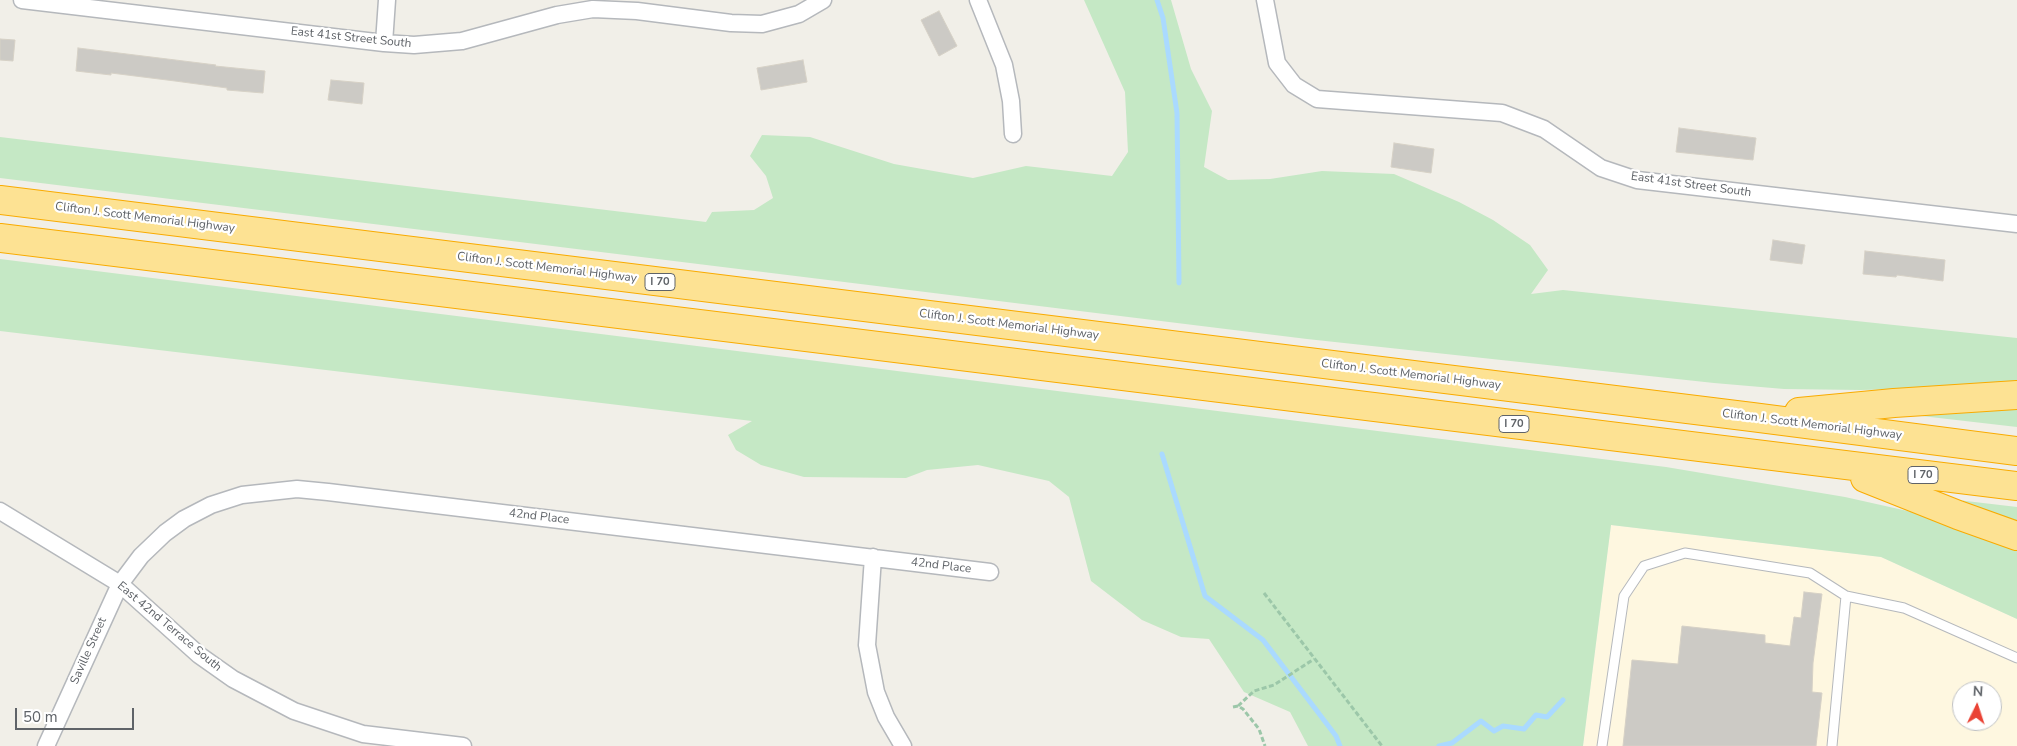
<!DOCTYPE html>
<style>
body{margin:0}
#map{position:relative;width:2017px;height:746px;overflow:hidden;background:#f1efe8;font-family:"Nunito Sans",sans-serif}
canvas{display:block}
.north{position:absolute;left:1952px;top:681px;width:50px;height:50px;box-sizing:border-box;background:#fff;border:1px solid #bfc1c3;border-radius:50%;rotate:4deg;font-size:14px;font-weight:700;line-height:20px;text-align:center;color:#5f6368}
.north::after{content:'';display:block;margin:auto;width:18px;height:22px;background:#ea4335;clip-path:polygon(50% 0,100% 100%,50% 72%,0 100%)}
.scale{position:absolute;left:15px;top:708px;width:119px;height:22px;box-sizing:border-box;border:2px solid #5f6368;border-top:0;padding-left:6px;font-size:15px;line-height:18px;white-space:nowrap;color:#5f6368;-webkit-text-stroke:4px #fff;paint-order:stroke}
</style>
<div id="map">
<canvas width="2017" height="746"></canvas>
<div class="north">N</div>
<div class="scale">50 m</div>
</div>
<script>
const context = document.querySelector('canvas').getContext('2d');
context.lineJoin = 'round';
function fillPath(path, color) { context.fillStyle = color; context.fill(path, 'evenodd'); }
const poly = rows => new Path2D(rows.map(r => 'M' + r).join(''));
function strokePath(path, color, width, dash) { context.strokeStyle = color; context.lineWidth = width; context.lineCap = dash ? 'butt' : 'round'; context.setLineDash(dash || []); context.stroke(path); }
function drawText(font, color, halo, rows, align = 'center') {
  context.font = font + ' "Nunito Sans",sans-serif'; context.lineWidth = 4.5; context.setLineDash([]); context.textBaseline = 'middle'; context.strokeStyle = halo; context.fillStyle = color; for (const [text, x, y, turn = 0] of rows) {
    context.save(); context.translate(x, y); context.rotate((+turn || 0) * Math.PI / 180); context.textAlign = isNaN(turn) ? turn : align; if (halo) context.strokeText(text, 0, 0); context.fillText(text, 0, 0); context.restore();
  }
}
const commercial = poly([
 [1611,525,1881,557,2017,619,2017,746,1583,746],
 [1962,691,1992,691,1992,721,1962,721]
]);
const green = poly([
 [1084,0,1171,0,1191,69,1212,111,1204,167,1228,180,1270,179,1322,171,1394,174,1459,202,1493,220,1530,245,1548,270,1531,294,1563,290,2017,338,2017,383,1942,388,1861,390,1784,389,1714,383,1307,339,0,178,0,137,706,222,712,212,754,210,773,198,766,176,750,156,762,135,810,137,894,164,973,178,1026,166,1112,176,1128,152,1125,92],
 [0,259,1666,467,1845,497,1930,516,2017,548,2017,619,1881,557,1611,525,1583,746,1308,746,1290,712,1244,692,1209,639,1181,637,1142,620,1091,581,1069,497,1049,481,978,465,927,470,906,478,804,477,761,465,736,450,728,435,752,421,0,331],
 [2017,405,2017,427,1913,415],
 [1949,499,2017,507,2017,523]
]);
const stream = poly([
 [1157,0,1163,18,1177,113,1179,283],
 [1162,454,1205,596,1263,640,1336,736,1340,746],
 [1439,746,1452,743,1481,721,1494,731,1503,726,1524,729,1536,715,1547,717,1563,700]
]);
const building = poly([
 [939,11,957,46,939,56,921,20,939,11],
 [0,39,15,40,13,61,0,60,0,39],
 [78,48,216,65,215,66,265,71,263,93,227,90,227,88,175,81,111,73,111,75,76,71,78,48],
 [803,60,807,82,761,90,757,68,803,60],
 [331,80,364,83,362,104,328,100,331,80],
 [1679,128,1756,138,1753,160,1676,152,1679,128],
 [1394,143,1434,149,1431,173,1391,167,1394,143],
 [1773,240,1805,245,1802,264,1770,260,1773,240],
 [1865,251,1945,260,1943,281,1897,275,1896,277,1863,274,1865,251],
 [1804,592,1822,594,1813,663,1812,692,1822,693,1816,746,1623,746,1632,660,1678,664,1682,626,1765,635,1765,643,1790,646,1794,617,1801,618,1804,592]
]);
const path = poly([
 [1264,593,1382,746],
 [1238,706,1254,691,1274,685,1314,659],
 [1233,707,1238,706,1243,709,1259,729,1265,746]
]);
const service = poly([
 [1602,746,1624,596,1644,566,1685,553,1810,573,1846,596],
 [1832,746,1846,596,1904,608,2017,658]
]);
const minor = poly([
 [22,0,384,43,414,45,462,41,557,15,593,9,637,11,731,23,762,24,799,14,823,0],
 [978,0,1004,65,1011,101,1013,134],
 [1265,0,1277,63,1294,85,1317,99,1502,113,1544,129,1601,168,1637,180,2017,224],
 [384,43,387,0],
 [0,511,120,584,199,655,233,679,294,711,363,734,463,746],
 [873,557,867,645,876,692,886,717,903,746],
 [46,746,120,584,141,556,165,533,184,519,211,505,242,495,297,489,328,492,990,572]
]);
const motorway = poly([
 [0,200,1752,417,2017,451],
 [0,238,2017,486],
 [1799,412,1894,403,2017,395],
 [1865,478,1958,515,2017,536]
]);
const shields = [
 [660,282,30],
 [1514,424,30],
 [1923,475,30]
];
const shieldNames = [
 ["I 70",660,282],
 ["I 70",1514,424],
 ["I 70",1923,475]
];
const streetNames = [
 ["East 41st Street South",351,38,6],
 ["East 41st Street South",1691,185,8],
 ["Clifton J. Scott Memorial Highway",145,218,7],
 ["Clifton J. Scott Memorial Highway",547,268,7],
 ["Clifton J. Scott Memorial Highway",1009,325,7],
 ["Clifton J. Scott Memorial Highway",1411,375,7],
 ["Clifton J. Scott Memorial Highway",1812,425,7],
 ["42nd Place",539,517,7],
 ["42nd Place",941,566,7],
 ["East 42nd Terrace South",169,627,40],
 ["Saville Street",89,651,-66]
];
fillPath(commercial, '#fef7e0');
fillPath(green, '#c5e8c5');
strokePath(stream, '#aadaff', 5);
fillPath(building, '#cccac5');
strokePath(building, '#d6d1c6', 1);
strokePath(service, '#b5b8bc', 11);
strokePath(minor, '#b5b8bc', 19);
strokePath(motorway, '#f9ab00', 30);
strokePath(path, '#9cc7a9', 3, [5, 2.5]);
strokePath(service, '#fff', 9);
strokePath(minor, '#fff', 16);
strokePath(motorway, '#fde293', 28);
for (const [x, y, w] of shields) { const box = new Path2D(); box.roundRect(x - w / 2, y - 8.5, w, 17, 4); context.fillStyle = '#fff'; context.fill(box); strokePath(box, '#5f6368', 1); }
drawText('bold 11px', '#5f6368', null, shieldNames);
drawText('12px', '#5f6368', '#fff', streetNames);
</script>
